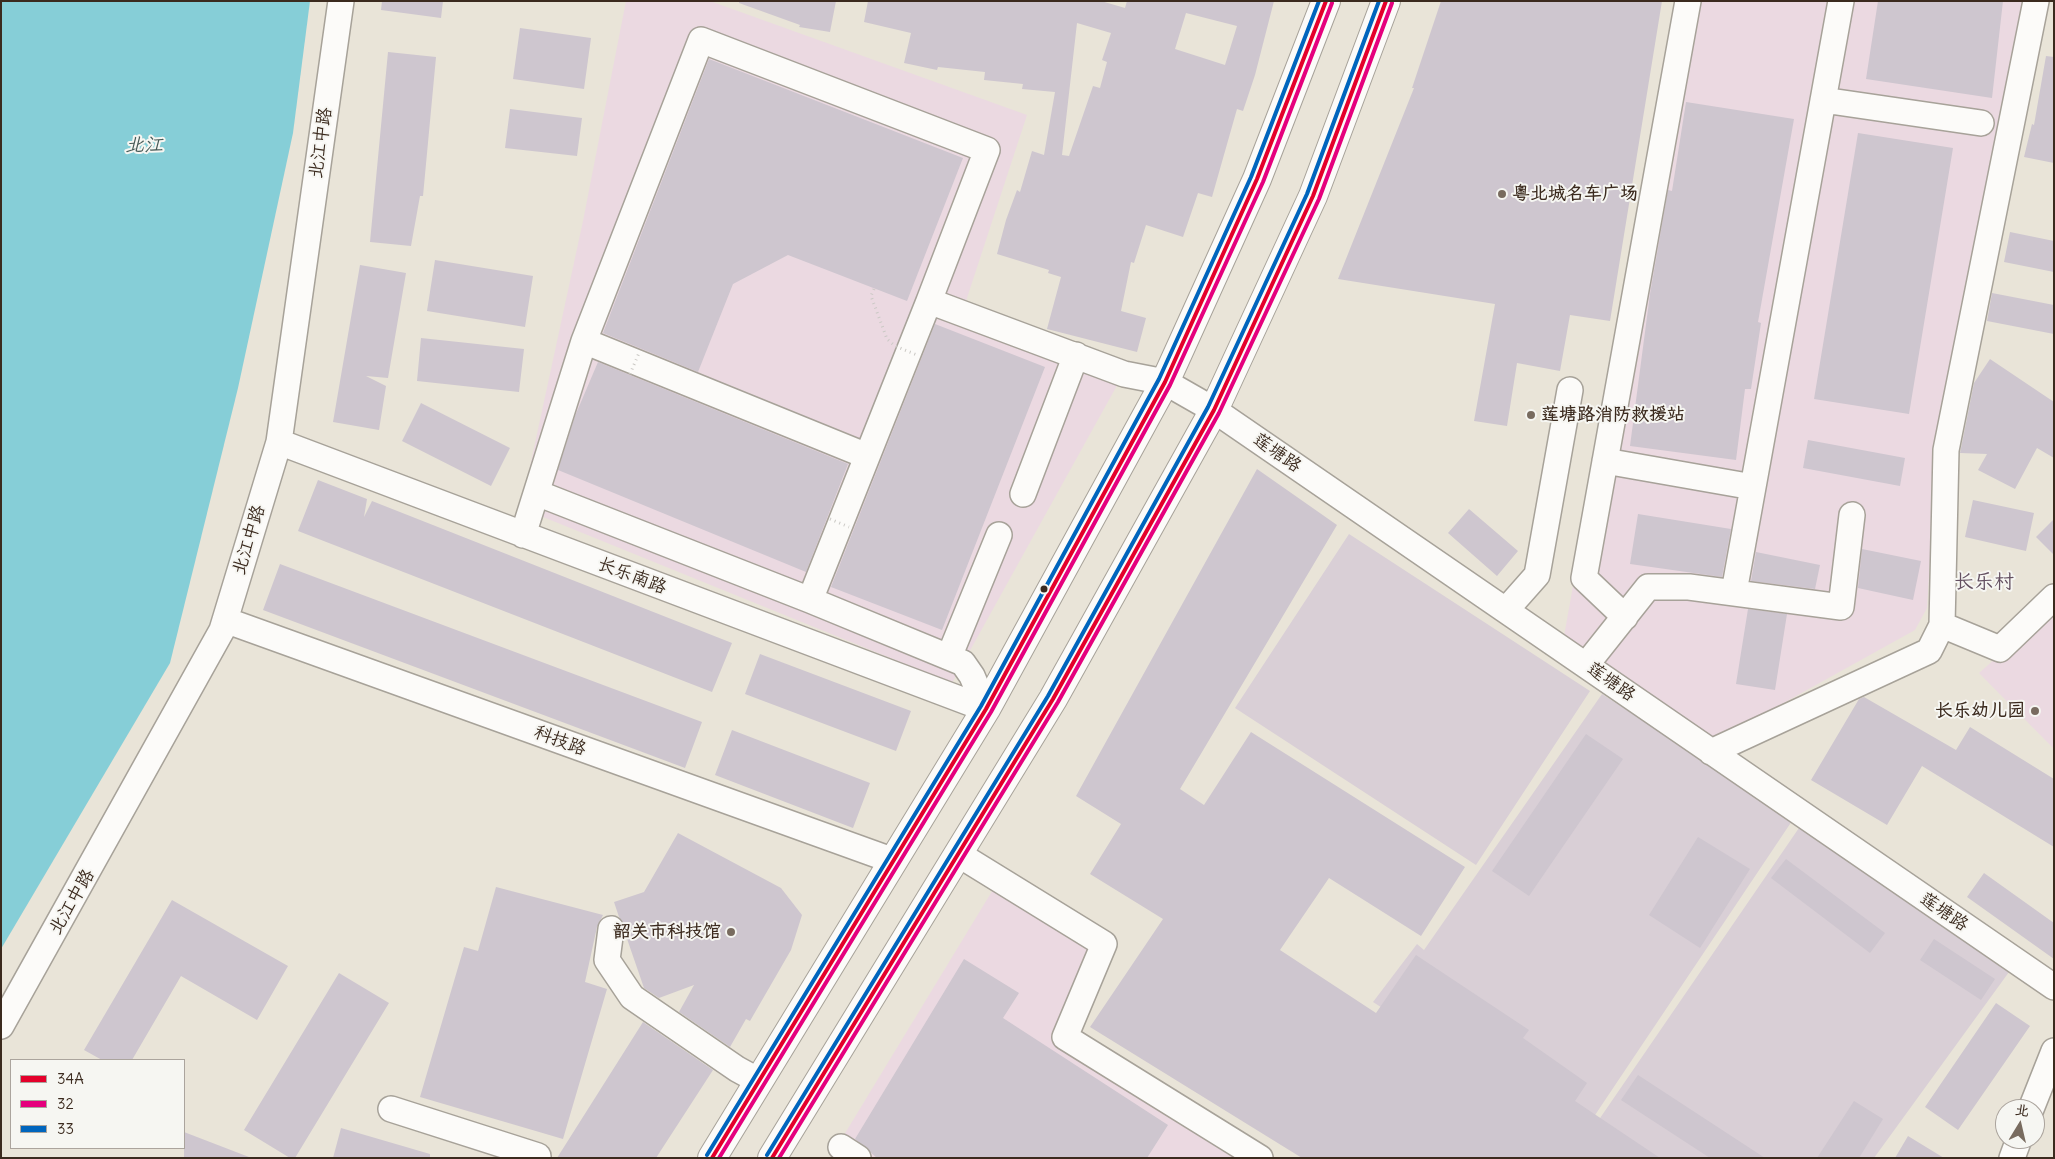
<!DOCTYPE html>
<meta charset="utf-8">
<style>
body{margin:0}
#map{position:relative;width:2055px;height:1159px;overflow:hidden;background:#e9e4d8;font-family:Delius,"LXGW WenKai TC",sans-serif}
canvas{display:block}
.frame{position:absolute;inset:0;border:2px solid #3b2a1e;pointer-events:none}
.legend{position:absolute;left:10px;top:1059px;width:175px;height:90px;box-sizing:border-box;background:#f6f6f2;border:1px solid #aba49d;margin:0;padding:6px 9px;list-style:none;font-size:15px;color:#3b2a1e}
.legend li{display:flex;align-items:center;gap:10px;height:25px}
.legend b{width:25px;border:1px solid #aba49d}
.north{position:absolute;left:1995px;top:1099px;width:50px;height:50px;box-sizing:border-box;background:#f6f6f2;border:1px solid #aba49d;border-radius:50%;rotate:9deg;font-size:14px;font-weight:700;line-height:20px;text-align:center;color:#3b2a1e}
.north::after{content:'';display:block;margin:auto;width:18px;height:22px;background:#786b5f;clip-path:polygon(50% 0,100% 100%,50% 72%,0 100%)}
</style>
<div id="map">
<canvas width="2055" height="1159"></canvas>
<div class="frame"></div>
<ul class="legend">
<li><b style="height:6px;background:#e4002b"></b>34A</li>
<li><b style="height:6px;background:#e5007d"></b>32</li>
<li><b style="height:6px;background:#0065bd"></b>33</li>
</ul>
<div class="north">北</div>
</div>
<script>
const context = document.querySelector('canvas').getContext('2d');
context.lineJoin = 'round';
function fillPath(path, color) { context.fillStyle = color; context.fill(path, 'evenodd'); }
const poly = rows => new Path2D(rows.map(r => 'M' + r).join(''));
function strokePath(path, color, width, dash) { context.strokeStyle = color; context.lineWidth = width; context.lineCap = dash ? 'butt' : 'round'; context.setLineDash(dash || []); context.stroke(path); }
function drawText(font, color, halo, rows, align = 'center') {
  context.font = font + ' Delius,"LXGW WenKai TC",sans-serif'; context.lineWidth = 4; context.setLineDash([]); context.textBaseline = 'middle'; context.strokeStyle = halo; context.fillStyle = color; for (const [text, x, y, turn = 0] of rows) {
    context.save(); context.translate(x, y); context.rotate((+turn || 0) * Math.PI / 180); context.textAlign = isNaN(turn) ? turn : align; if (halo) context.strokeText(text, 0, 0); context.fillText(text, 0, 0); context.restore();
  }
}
const built = poly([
 [626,1,710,1,1027,115,966,301,1130,362,952,683,521,508,583,221],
 [1677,1,2023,1,1937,443,1927,608,1915,630,1715,741,1563,642],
 [2054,607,2054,749,1979,673],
 [994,888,1091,947,1052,1037,1239,1158,830,1158]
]);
const industrial = poly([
 [1349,534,1590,691,1476,865,1235,708],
 [1602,694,1794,818,1581,1136,1373,1002,1417,944,1424,950],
 [1801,825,2009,972,1874,1158,1612,1158,1585,1140]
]);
const water = poly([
 [1,1,310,1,293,133,238,388,170,663,1,949]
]);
const building = poly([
 [382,1,443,1,441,18,381,10],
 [739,1,836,1,830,32,799,27,800,25,739,3],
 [868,1,1101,1,1125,8,1127,1,1274,1,1255,75,1243,111,1237,109,1212,197,1198,193,1183,237,1146,225,1134,263,1131,262,1121,311,1146,318,1137,352,1047,329,1061,277,1048,273,1049,270,997,254,1006,220,1017,190,1020,192,1032,151,1044,155,1055,92,1022,89,1023,84,984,80,985,72,938,67,937,70,904,63,911,33,864,22],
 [1186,13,1237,26,1225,65,1175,49],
 [1077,23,1111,33,1102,60,1107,62,1100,88,1093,86,1069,156,1062,155],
 [1441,1,1662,1,1610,321,1570,315,1560,371,1517,363,1507,426,1474,421,1495,304,1338,279,1414,88,1412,88],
 [1878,1,2003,1,1992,98,1866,79],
 [520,28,591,38,584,89,513,79],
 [388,52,436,57,423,196,420,196,411,246,370,242],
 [2046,56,2054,57,2054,163,2024,157,2032,124,2034,125],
 [709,59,963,158,907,301,788,255,733,284,698,372,603,333],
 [1686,102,1794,119,1758,322,1761,323,1751,389,1745,389,1736,460,1630,446,1650,294,1668,190,1672,191],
 [510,109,582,118,577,156,505,148],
 [1858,133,1953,148,1909,414,1814,399],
 [2010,232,2054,241,2054,272,2004,262],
 [435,260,533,276,525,327,427,311],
 [360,265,406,273,388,378,366,376,386,386,379,430,333,422],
 [1992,293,2054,305,2054,334,1987,321],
 [935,324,1045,367,942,630,831,587],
 [421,338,524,349,519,392,417,381],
 [1990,359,2054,402,2054,458,2037,448,2015,489,1978,470,1987,454,1960,453,1974,383],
 [598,362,848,464,806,572,558,470,575,416],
 [421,403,510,448,491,486,402,441],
 [1808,440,1905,458,1900,486,1803,468],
 [1257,469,1337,525,1180,789,1204,805,1251,732,1465,867,1421,936,1329,878,1280,950,1376,1013,1416,955,1529,1030,1523,1038,1587,1083,1575,1101,1660,1158,1302,1158,1090,1027,1163,919,1090,874,1121,824,1076,796],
 [318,480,367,499,364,517,372,501,732,643,712,692,298,531],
 [1973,500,2034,513,2026,551,1965,537],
 [1469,509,1518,551,1497,576,1448,533],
 [1638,514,1731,529,1722,577,1630,564],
 [2054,519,2054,555,2036,537],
 [1862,549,1921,561,1913,600,1858,588],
 [1756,552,1820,565,1815,589,1751,581],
 [280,564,702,722,685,768,263,610],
 [1748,609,1787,614,1775,690,1736,684],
 [760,654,911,711,896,751,745,694],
 [1864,697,1956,750,1970,727,2054,779,2054,847,1922,766,1887,825,1811,780,1859,699],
 [732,730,870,783,853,828,715,775],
 [1586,734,1623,759,1529,896,1492,871],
 [678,833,781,888,802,915,791,950,750,1021,746,1019,730,1047,679,1012,694,985,659,998,644,988,625,933,624,924,619,917,614,902,644,892],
 [1698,837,1750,869,1700,948,1649,915],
 [1786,859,1885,933,1870,953,1771,878],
 [1984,873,2054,923,2054,959,1967,897],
 [496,887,603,915,597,927,585,982,607,989,563,1139,420,1097,464,947,478,951],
 [172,900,288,966,257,1020,181,976,132,1060,102,1060,84,1050],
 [1934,939,1995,979,1981,1000,1920,960],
 [964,959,1019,993,1003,1018,1168,1125,1147,1158,877,1158,855,1139],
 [339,973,389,1003,295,1158,290,1158,244,1130],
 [1996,1003,2030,1026,1958,1130,1925,1107],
 [643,1022,713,1070,656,1158,557,1158],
 [1638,1075,1765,1158,1710,1158,1621,1100],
 [1854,1101,1883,1119,1859,1158,1817,1158],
 [341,1128,430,1154,430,1158,333,1158],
 [184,1132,249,1157,249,1158,184,1158],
 [1908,1136,1944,1158,1895,1158]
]);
const minor = poly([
 [1823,100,1981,123],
 [584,341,867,456],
 [279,442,986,709],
 [1605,461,1753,487],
 [537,493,810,600,963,663,972,676,986,709],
 [1023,494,1076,355],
 [523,535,584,341,701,40,987,150,929,301,1124,374,1165,382,1214,410,2054,987],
 [1734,592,1841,1],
 [810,600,929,301],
 [1506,610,1537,575,1570,390],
 [1625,617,1584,578,1688,1],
 [225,620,894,861],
 [1942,625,2000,649,2054,597],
 [949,657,999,535],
 [1586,665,1648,587,1689,587,1841,607,1852,515],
 [1711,752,1929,651,1942,625,1946,450,2036,1],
 [958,854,1104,944,1065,1037,1260,1158],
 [611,929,607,960,632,997,737,1069,759,1081],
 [1,1026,222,630,279,442,341,1],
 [391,1109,538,1156,538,1158],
 [2031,1109,2054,1051],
 [841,1147,858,1158],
 [2012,1158,2019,1139]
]);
const major = poly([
 [712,1158,986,709,1165,382,1257,179,1326,1],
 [772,1158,1053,699,1214,410,1313,196,1386,1]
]);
const pathBridge = poly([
 [874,289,871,296,887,339,895,346,917,355],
 [630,374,639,353],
 [830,519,849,527]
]);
const bus1 = poly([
 [712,1158,986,709,1165,382,1257,179,1326,1],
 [772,1158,1053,699,1214,410,1313,196,1386,1]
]);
const bus2 = poly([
 [719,1158,991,712,1170,385,1263,182,1332,3],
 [779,1158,1058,702,1219,413,1319,199,1392,3]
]);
const bus3 = poly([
 [707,1155,981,706,1159,379,1251,177,1319,1],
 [767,1155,1048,696,1208,407,1307,194,1379,1]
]);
const markers = [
 [1502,194,5,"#786b5f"],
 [1531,415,5,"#786b5f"],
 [1044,589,4.5,"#3b2a1e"],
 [2035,711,5,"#786b5f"],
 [731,932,5,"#786b5f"]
];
const streetNames = [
 ["北江中路",321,143,-82],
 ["莲塘路",1277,453,35],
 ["北江中路",249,540,-73],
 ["长乐南路",632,576,21],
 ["莲塘路",1611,682,35],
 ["科技路",560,741,20],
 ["北江中路",72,902,-60],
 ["莲塘路",1944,912,34]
];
const poiNames = [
 ["粤北城名车广场",1512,194],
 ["莲塘路消防救援站",1541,415],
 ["长乐幼儿园",2025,711,"right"],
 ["韶关市科技馆",721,932,"right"]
];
const waterNames = [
 ["北江",144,146]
];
const quarterNames = [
 ["长乐村",1984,582]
];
fillPath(built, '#ebd9e1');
fillPath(industrial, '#d9cfd6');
fillPath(water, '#86ced7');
fillPath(building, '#cec6cf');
strokePath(minor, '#a7a299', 28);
strokePath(major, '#a7a299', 30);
strokePath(minor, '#fcfbf9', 25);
strokePath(major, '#fcfbf9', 28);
strokePath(pathBridge, '#cbc9c5', 3, [1, 4]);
strokePath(bus1, '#e4002b', 4);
strokePath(bus2, '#e5007d', 4);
strokePath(bus3, '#0065bd', 4);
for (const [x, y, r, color] of markers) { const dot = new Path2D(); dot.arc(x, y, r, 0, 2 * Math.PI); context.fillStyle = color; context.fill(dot); strokePath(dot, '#f6f6f2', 2); }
drawText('18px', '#3b2a1e', '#f6f6f2', streetNames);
drawText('bold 18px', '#3b2a1e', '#f6f6f2', poiNames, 'left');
drawText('italic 19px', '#455855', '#f6f6f2', waterNames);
drawText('20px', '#645061', '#f6f6f2', quarterNames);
</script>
